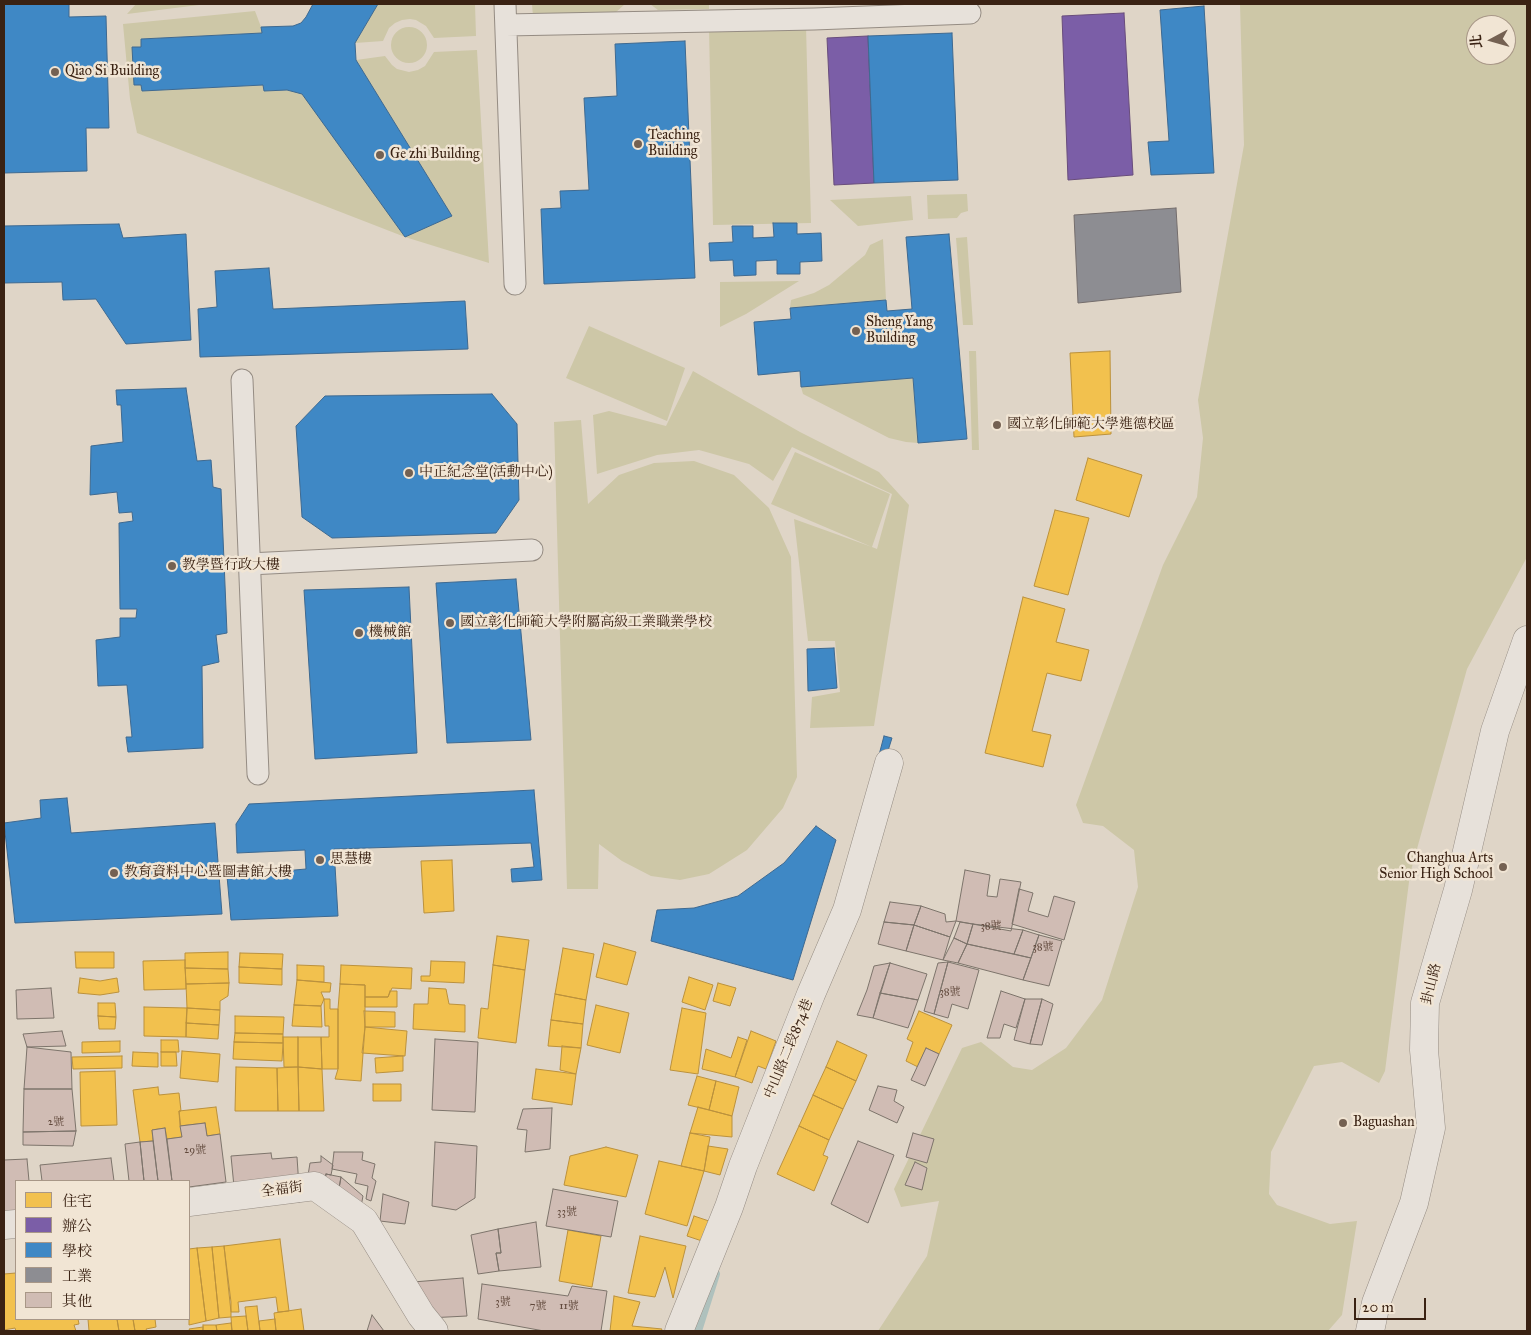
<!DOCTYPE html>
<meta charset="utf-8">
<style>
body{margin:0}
#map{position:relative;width:1531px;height:1335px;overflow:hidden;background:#dfd5c7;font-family:"IM FELL Great Primer","Noto Serif TC",serif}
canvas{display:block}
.frame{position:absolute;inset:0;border:5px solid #3a2213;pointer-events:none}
.legend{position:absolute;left:15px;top:1180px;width:175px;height:140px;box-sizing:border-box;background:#f1e5d4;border:1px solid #a89787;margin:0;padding:6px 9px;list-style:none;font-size:15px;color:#3a2213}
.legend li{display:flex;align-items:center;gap:10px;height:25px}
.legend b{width:25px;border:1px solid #a89787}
.north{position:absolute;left:1466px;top:15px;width:50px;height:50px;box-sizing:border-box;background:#f1e5d4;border:1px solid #a89787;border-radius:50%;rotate:264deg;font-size:14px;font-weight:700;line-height:20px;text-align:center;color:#3a2213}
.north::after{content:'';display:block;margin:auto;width:18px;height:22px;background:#746152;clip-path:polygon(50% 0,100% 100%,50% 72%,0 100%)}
.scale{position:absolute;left:1354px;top:1298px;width:72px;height:22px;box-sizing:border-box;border:2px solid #3a2213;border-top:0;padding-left:6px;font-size:15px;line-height:18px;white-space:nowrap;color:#3a2213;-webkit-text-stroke:4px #f1e5d4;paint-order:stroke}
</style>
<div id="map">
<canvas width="1531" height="1335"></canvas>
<div class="frame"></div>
<ul class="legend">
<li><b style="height:14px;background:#f2c14e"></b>住宅</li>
<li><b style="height:14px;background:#7b5ea7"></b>辦公</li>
<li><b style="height:14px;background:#3f88c5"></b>學校</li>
<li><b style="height:14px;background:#8d8d92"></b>工業</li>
<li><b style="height:14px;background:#d0bcb4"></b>其他</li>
</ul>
<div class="north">北</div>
<div class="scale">20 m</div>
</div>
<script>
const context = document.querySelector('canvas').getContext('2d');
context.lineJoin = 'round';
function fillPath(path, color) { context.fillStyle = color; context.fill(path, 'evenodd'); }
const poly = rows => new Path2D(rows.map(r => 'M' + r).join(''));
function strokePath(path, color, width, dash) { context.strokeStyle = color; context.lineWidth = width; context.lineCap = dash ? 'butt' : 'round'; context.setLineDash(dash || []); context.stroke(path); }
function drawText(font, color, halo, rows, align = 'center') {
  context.font = font + ' "IM FELL Great Primer","Noto Serif TC",serif'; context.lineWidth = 5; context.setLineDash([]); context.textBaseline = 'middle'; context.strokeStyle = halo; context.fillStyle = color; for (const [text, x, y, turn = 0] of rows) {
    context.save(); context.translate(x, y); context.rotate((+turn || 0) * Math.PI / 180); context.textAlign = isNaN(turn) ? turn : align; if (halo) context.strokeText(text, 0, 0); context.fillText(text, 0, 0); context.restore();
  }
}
const green = poly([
 [136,4,207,4,127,14],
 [378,4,475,4,476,36,434,38,426,26,416,20,410,19,402,20,395,23,389,28,383,41,355,43],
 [532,4,625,4,615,13,533,17],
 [650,4,709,4,709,9,658,10],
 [1240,4,1527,4,1527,557,1467,669,1410,874,1385,1071,1379,1083,1342,1062,1314,1066,1271,1152,1269,1194,1277,1205,1330,1224,1357,1221,1342,1315,1328,1331,878,1331,927,1256,939,1201,901,1207,894,1189,962,1048,981,1042,1013,1067,1032,1070,1066,1048,1102,1000,1138,887,1134,850,1103,826,1083,823,1076,805,1163,565,1197,497,1203,438,1198,400,1244,145],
 [1476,25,1506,25,1506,55,1476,55],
 [255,11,261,27,262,33,141,39,142,91,263,85,264,91,287,90,306,94,405,237,452,216,356,60,385,56,392,65,397,69,409,72,418,70,425,66,434,52,477,50,489,263,405,237,137,133,130,99,123,24],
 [806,26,811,223,713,225,709,28],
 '391 45a18 18 0 1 1 36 0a18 18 0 1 1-36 0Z',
 [967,194,968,211,961,213,957,218,928,219,927,195],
 [911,196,913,220,858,226,830,200],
 [967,237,973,325,963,325,956,238],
 [883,239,886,300,790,308,791,300,814,293,829,285,865,255,870,245],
 [799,281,746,314,720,327,720,282],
 [589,326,685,368,667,421,566,378],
 [969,351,976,351,979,450,972,450],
 [693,371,800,432,879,472,909,505,874,726,810,728,812,697,840,692,835,641,808,641,794,519,872,547,771,504,795,452,890,494,872,547,877,549,892,494,792,447,773,481,749,464,699,450,657,455,597,474,593,415,609,411,666,426],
 [913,378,918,443,906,442,889,438,803,394,801,387],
 [581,420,588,504,619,475,654,463,694,461,734,475,769,508,791,557,797,777,783,808,747,850,709,874,680,880,651,876,622,861,599,844,598,889,567,889,554,422]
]);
const homes = poly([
 [1110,351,1111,434,1074,437,1070,353,1110,351],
 [1088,458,1142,475,1129,517,1076,500,1088,458],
 [1055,510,1089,518,1068,595,1034,586,1055,510],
 [1023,597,1065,609,1056,642,1089,650,1081,681,1047,673,1032,731,1051,735,1043,767,985,753,1023,597],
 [452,860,454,911,424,913,421,861,452,860],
 [497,936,529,940,525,970,493,965,497,936],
 [604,943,636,952,627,985,596,977,604,943],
 [563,948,594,954,586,1000,555,994,563,948],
 [75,952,114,952,114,968,76,968,75,952],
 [228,952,228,969,185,968,185,953,228,952],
 [240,953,283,954,282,969,239,967,240,953],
 [185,960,186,989,144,990,143,961,185,960],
 [431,961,465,962,464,983,421,981,421,976,430,976,431,961],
 [297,965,324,966,324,982,297,980,297,965],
 [341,965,412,968,411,989,392,988,388,997,365,997,365,985,340,984,341,965],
 [493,965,525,970,516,1043,478,1038,481,1008,488,1009,493,965],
 [239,967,282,969,282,985,239,983,239,967],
 [185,968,228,969,229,983,186,984,185,968],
 [689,977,713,985,705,1010,682,1002,689,977],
 [80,978,100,981,117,978,119,992,100,995,78,993,80,978],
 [297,980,331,983,330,992,321,992,324,999,321,1006,294,1005,297,980],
 [229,983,228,996,220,1001,220,1010,187,1008,186,984,229,983],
 [718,983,736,988,730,1006,713,1001,718,983],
 [340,984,365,985,365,1027,361,1081,335,1079,338,1069,338,1009,340,984],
 [429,988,446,989,449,1004,465,1005,465,1032,413,1029,414,1004,428,1004,429,988],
 [390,991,397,991,397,1007,365,1007,365,997,388,997,390,991],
 [555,994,586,1000,583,1024,551,1020,555,994],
 [324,999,330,999,330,1009,338,1009,338,1069,322,1069,321,1037,329,1037,329,1026,325,1026,324,999],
 [98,1003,115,1003,116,1017,98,1016,98,1003],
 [294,1005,321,1006,322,1027,292,1026,294,1005],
 [596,1005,629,1013,620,1053,587,1045,596,1005],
 [144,1007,187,1008,186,1037,144,1036,144,1007],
 [187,1008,220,1010,219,1025,186,1023,187,1008],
 [682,1008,706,1013,698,1074,670,1070,682,1008],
 [364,1011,395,1012,395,1027,365,1027,364,1011],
 [919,1011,952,1025,939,1054,926,1048,918,1067,906,1061,913,1042,907,1039,919,1011],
 [98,1016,116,1017,115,1029,99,1029,98,1016],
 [235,1016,284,1017,283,1034,235,1033,235,1016],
 [551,1020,583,1024,581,1048,548,1046,551,1020],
 [186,1023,219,1025,218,1039,186,1037,186,1023],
 [365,1027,407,1031,405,1056,362,1053,365,1027],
 [751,1031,776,1041,766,1069,758,1066,752,1083,735,1077,751,1031],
 [235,1033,283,1034,283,1043,234,1042,235,1033],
 [283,1037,298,1037,298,1067,284,1067,283,1037],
 [298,1037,321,1037,322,1069,298,1067,298,1037],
 [738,1037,747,1040,735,1077,702,1069,706,1049,731,1058,738,1037],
 [161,1040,178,1040,179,1052,161,1052,161,1040],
 [120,1041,120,1052,82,1053,82,1042,120,1041],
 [837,1041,867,1055,856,1081,826,1067,837,1041],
 [234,1042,283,1043,282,1061,233,1059,234,1042],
 [562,1046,581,1048,576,1074,560,1070,562,1046],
 [182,1051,220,1054,218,1082,180,1078,182,1051],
 [133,1052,158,1053,158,1067,132,1066,133,1052],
 [161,1052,176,1052,177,1066,161,1066,161,1052],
 [122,1056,122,1068,73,1069,72,1057,122,1056],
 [403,1056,403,1071,376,1073,375,1058,403,1056],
 [236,1067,277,1068,278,1111,235,1111,236,1067],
 [298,1067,322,1069,324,1111,299,1111,298,1067],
 [298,1067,299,1111,278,1111,277,1068,298,1067],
 [826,1067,856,1081,843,1109,813,1095,826,1067],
 [536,1069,576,1074,572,1105,532,1099,536,1069],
 [115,1071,117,1125,81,1126,80,1072,115,1071],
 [697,1076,716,1081,709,1110,688,1105,697,1076],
 [716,1081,739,1087,732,1116,709,1110,716,1081],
 [373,1084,401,1084,401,1101,373,1101,373,1084],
 [158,1087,159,1095,179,1093,181,1111,179,1111,182,1137,167,1139,165,1128,152,1130,153,1141,140,1142,133,1090,158,1087],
 [813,1095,843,1109,829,1140,799,1126,813,1095],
 [216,1107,220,1134,207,1136,205,1123,180,1126,179,1111,216,1107],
 [698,1107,732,1116,732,1137,690,1133,698,1107],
 [799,1126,829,1140,823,1155,828,1157,814,1191,777,1174,799,1126],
 [690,1133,710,1137,704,1171,681,1166,690,1133],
 [708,1146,728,1149,720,1175,704,1171,708,1146],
 [606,1147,638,1155,626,1197,564,1185,570,1156,606,1147],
 [659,1161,704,1171,687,1226,645,1214,659,1161],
 [694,1216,709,1221,702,1241,687,1236,694,1216],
 [568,1230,601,1236,592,1287,559,1281,568,1230],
 [640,1236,686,1246,673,1298,665,1267,655,1297,628,1293,640,1236],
 [280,1239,289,1311,278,1312,276,1297,238,1302,239,1312,231,1312,224,1246,280,1239],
 [224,1246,231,1302,231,1317,219,1318,212,1247,224,1246],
 [212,1247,219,1318,206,1321,197,1248,212,1247],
 [197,1248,206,1321,189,1325,189,1249,197,1248],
 [16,1273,16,1319,78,1319,79,1324,74,1325,76,1331,16,1331,15,1328,4,1330,4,1274,16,1273],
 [614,1296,640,1302,632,1326,662,1329,661,1331,610,1331,614,1296],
 [257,1306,260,1331,248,1331,245,1307,257,1306],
 [301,1309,304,1331,276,1331,274,1313,301,1309],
 [246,1316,248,1331,232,1331,231,1317,246,1316],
 [88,1319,117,1319,119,1331,89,1331,88,1319],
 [117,1319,133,1319,135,1331,119,1331,117,1319],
 [133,1319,155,1319,156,1327,146,1329,147,1331,135,1331,133,1319],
 [275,1319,276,1331,260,1331,259,1321,275,1319],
 [231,1323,232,1331,217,1331,216,1325,231,1323],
 [203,1325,216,1325,217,1331,203,1331,203,1325],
 [203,1327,203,1331,190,1331,189,1329,203,1327]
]);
const offices = poly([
 [1124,13,1133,175,1068,180,1062,16,1124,13],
 [868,36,874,183,834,185,827,38,868,36]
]);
const schools = poly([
 [4,4,69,4,69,17,106,16,109,128,86,128,87,171,4,173,4,4],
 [313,4,378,4,355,43,356,60,452,216,405,237,302,94,287,90,264,91,263,85,142,91,141,85,134,85,132,47,141,47,141,39,262,33,261,27,293,26,301,23,306,17,313,4],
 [1204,6,1214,173,1151,175,1148,142,1169,141,1160,10,1204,6],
 [952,33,958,180,874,183,868,36,952,33],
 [685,41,695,278,544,284,541,209,561,208,560,191,589,190,584,98,617,96,615,44,685,41],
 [773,223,797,223,797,234,821,233,822,261,800,262,800,274,777,274,777,260,756,261,756,275,734,276,733,260,710,261,709,243,733,242,732,226,753,226,753,238,774,237,773,223],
 [119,224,123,238,186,234,191,340,126,344,96,299,63,300,62,282,4,283,4,226,119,224],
 [949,234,967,439,918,443,913,378,801,387,800,371,758,375,754,322,791,319,790,308,886,300,887,311,912,309,906,237,949,234],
 [269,268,273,309,465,301,468,349,200,357,198,309,217,307,215,271,269,268],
 [186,388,197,461,211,460,213,487,221,489,227,633,216,635,219,662,202,666,203,748,128,752,126,737,132,737,127,685,98,686,96,640,120,637,120,618,136,618,137,609,120,609,119,523,133,521,132,512,119,513,117,492,90,495,91,446,123,442,121,405,117,405,116,390,186,388],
 [492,394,517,424,519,500,496,533,332,538,302,517,296,426,325,396,492,394],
 [516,579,531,740,447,743,436,583,516,579],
 [409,587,417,753,315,759,304,590,409,587],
 [834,648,837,688,808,691,807,649,834,648],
 [884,736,892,738,886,757,879,755,884,736],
 [534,790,542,880,512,882,511,869,534,867,531,843,334,849,338,916,231,920,227,876,306,869,305,850,237,853,236,824,249,804,534,790],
 [67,798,71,833,215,823,222,914,15,923,4,823,41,818,40,800,67,798],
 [816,826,836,840,793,980,651,941,657,910,694,908,738,896,784,863,816,826]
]);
const industry = poly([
 [1176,208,1181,292,1078,303,1074,215,1176,208]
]);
const stream = poly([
 [698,1331,716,1274]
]);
const building = poly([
 [965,870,990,875,987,896,997,897,1000,879,1021,882,1011,931,956,921,965,870],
 [1019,889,1033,893,1028,911,1048,917,1054,896,1075,902,1064,940,1012,924,1019,889],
 [890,902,921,906,914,925,884,922,890,902],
 [921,906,945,914,946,922,956,921,950,937,914,925,921,906],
 [884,922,914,925,906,951,878,944,884,922],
 [960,922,973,924,967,944,954,938,960,922],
 [973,924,1023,930,1014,954,967,944,973,924],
 [914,925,950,937,943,960,906,951,914,925],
 [1023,930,1039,935,1031,958,1014,954,1023,930],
 [1039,935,1062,941,1049,986,1023,980,1039,935],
 [954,938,967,944,958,963,943,960,954,938],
 [967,944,1031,958,1023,980,958,963,967,944],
 [948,962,934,1014,924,1011,938,963,948,962],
 [948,962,979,970,968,1009,952,1004,948,1018,934,1014,948,962],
 [890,963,927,974,918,1000,880,993,890,963],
 [890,963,873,1018,857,1015,867,990,874,966,890,963],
 [51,988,54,1018,17,1019,16,990,51,988],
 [1001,991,1025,999,1016,1028,1004,1024,1000,1038,987,1038,1001,991],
 [880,993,918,1000,908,1028,873,1018,880,993],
 [1025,999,1042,999,1030,1044,1014,1040,1025,999],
 [1042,999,1053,1004,1042,1045,1030,1044,1042,999],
 [62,1031,66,1046,27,1047,23,1034,62,1031],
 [435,1039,478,1042,475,1112,432,1110,435,1039],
 [27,1047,71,1052,72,1089,24,1089,27,1047],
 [926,1048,939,1054,925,1086,911,1080,926,1048],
 [878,1086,897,1090,894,1101,904,1107,897,1123,869,1110,878,1086],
 [24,1089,72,1089,76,1131,23,1132,24,1089],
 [552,1108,550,1149,525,1152,527,1130,517,1129,523,1109,552,1108],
 [205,1123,207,1136,220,1134,226,1182,189,1187,189,1181,172,1181,167,1139,182,1137,180,1126,205,1123],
 [165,1128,172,1181,158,1181,152,1130,165,1128],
 [76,1131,73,1146,23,1145,23,1132,76,1131],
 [913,1133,934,1139,927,1163,906,1157,913,1133],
 [153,1141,158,1181,144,1181,140,1142,153,1141],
 [858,1141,894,1155,868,1223,831,1204,858,1141],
 [140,1142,144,1181,129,1181,125,1144,140,1142],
 [435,1142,477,1146,475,1198,456,1210,432,1206,435,1142],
 [334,1152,363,1152,362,1160,375,1164,372,1178,376,1181,371,1201,366,1199,368,1186,355,1183,357,1174,332,1169,334,1152],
 [271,1153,272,1159,297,1157,300,1202,236,1207,231,1156,271,1153],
 [321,1156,333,1165,331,1175,326,1174,322,1197,305,1194,310,1163,321,1162,321,1156],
 [111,1158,114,1181,42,1181,40,1165,111,1158],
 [27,1159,29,1181,16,1181,16,1233,4,1234,4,1160,27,1159],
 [915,1162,927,1168,922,1190,905,1185,915,1162],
 [326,1174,341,1177,337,1200,322,1197,326,1174],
 [341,1177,363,1196,359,1217,337,1200,341,1177],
 [553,1189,618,1201,611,1237,546,1226,553,1189],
 [383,1194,409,1202,405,1224,380,1221,383,1194],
 [536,1222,541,1267,499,1271,496,1253,501,1253,498,1229,536,1222],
 [498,1229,501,1253,496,1253,499,1271,478,1274,471,1235,498,1229],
 [463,1278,467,1316,428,1318,413,1282,463,1278],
 [482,1284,568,1296,572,1286,607,1291,601,1331,544,1331,478,1319,482,1284],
 [372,1315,384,1331,367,1331,372,1315]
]);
const pedestrian = poly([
 [505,4,515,284],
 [506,25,814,19,970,13],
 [242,380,258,774],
 [249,564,532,550]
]);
const minor = poly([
 [189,1202,315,1186,364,1221,421,1315,434,1331],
 [4,1225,16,1224],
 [679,1331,729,1207,743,1166,811,994,847,910,889,763],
 [1370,1331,1376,1303,1414,1203,1431,1128,1424,1050,1425,1003,1458,890,1495,731,1527,640]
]);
const markers = [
 [55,72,5,"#746152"],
 [638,144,5,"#746152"],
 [380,155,5,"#746152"],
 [856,331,5,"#746152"],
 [997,425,5,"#746152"],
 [409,473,5,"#746152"],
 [172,566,5,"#746152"],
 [450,623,5,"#746152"],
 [359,633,5,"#746152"],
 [320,860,5,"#746152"],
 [1503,867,5,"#746152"],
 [114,873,5,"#746152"],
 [1343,1123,5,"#746152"]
];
const numberNames = [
 ["38號",991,926],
 ["38號",1043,947],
 ["38號",950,992],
 ["2號",56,1122],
 ["29號",195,1150],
 ["33號",567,1212],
 ["3號",503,1302],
 ["7號",538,1306],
 ["11號",569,1306]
];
const poiNames = [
 ["Qiao Si Building",65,72],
 ["Teaching",648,136],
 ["Building",648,152],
 ["Ge zhi Building",390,155],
 ["Sheng Yang",866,323],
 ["Building",866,339],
 ["國立彰化師範大學進德校區",1007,425],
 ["中正紀念堂(活動中心)",419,473],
 ["教學暨行政大樓",182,566],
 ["國立彰化師範大學附屬高級工業職業學校",460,623],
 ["機械館",369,633],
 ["Changhua Arts",1493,859,"right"],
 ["Senior High School",1493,875,"right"],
 ["思慧樓",330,860],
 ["教育資料中心暨圖書館大樓",124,873],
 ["Baguashan",1353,1123]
];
const streetNames = [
 ["卦山路",1432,984,-76],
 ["中山路二段874巷",789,1049,-68],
 ["全福街",282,1190,-7]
];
fillPath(green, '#cdc7a7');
fillPath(homes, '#f2c14e');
strokePath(homes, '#bb913c', 1);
fillPath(offices, '#7b5ea7');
strokePath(offices, '#684c7b', 1);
fillPath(schools, '#3f88c5');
strokePath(schools, '#3e6990', 1);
fillPath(industry, '#8d8d92');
strokePath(industry, '#746d6c', 1);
strokePath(stream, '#afc1bd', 8);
fillPath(building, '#d0bcb4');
strokePath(building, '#7d746b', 1);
strokePath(pedestrian, '#958c83', 23);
strokePath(minor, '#958c83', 29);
strokePath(pedestrian, '#e7e1da', 21);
strokePath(minor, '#e7e1da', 28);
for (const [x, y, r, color] of markers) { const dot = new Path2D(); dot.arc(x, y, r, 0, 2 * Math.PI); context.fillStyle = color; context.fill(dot); strokePath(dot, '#f1e5d4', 2); }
drawText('11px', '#60483b', null, numberNames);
drawText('14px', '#3a2213', '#f1e5d4', poiNames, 'left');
drawText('14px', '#3a2213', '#f1e5d4', streetNames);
</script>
